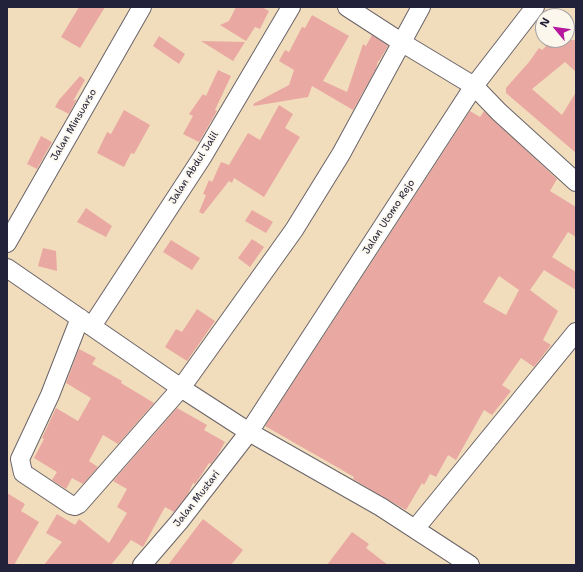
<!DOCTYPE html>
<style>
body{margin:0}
#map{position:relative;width:583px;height:572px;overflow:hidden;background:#f1ddbc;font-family:"Shantell Sans",sans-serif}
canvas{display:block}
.frame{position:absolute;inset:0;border:8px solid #22223b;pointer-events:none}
.north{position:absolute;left:535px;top:8px;width:40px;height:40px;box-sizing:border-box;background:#fbf7ec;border:1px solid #a4a2a5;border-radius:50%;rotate:299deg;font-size:11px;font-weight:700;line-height:16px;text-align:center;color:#22223b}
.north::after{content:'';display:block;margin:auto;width:14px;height:18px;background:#b5179e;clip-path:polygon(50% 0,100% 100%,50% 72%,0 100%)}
</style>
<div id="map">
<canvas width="583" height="572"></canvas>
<div class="frame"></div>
<div class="north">N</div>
</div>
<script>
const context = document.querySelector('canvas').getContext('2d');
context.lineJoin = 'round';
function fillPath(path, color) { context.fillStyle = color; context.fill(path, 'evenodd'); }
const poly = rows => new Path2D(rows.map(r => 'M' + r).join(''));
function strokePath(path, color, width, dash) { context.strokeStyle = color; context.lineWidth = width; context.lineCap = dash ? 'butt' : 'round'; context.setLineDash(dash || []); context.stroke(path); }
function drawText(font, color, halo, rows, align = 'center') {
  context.font = font + ' "Shantell Sans",sans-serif'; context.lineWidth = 3.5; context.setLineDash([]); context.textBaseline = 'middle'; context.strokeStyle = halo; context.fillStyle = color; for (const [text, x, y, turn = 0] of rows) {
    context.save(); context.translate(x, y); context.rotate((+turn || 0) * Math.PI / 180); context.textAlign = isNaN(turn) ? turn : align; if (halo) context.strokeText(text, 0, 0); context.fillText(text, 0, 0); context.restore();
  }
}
const building = poly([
 [79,7,105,7,80,48,61,37],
 [236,7,262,7,269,11,260,29,255,27,246,41,220,25,229,21],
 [312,15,349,36,323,81,347,92,363,44,366,46,372,35,388,46,379,61,378,61,376,69,353,110,312,86,308,97,254,106,253,104,289,85,294,70,279,61,285,50,289,52,302,27,305,28],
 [159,36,185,54,179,64,153,46],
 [552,40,576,40,576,72,565,62,532,89,562,115,576,92,576,153,506,93,506,88,529,62,539,48,542,50],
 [201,41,245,42,233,61],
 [218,70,231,76,215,110,217,111,199,142,183,134,193,116,189,114,203,94,206,96],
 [80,76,85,80,73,101,77,99,69,114,55,107,59,100],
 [279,105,293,114,285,128,300,137,264,197,234,178,232,183,229,181,203,214,199,212,206,195,203,194,209,180,212,182,221,162,229,165,248,133,260,140],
 [124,110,150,125,134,154,131,153,124,167,97,153,107,132,111,134],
 [470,111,480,117,484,111,557,179,550,191,576,207,576,237,568,232,552,257,576,272,576,290,544,270,530,290,558,311,543,340,551,345,534,367,521,358,502,385,511,391,492,415,484,410,456,460,448,455,436,477,430,474,424,485,422,483,406,510,353,479,354,477,342,470,265,426],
 [499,276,519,290,506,315,483,302],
 [41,136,52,142,37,169,27,164],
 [86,208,112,226,106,237,77,222],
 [252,210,273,222,266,233,245,221],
 [252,239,264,247,250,267,238,258],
 [171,240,200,258,192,270,163,252],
 [43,248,56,251,57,271,38,266],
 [197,309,215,321,187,361,165,347,176,329,182,332],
 [79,349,96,358,92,364,122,381,121,383,154,403,118,444,103,435,89,461,98,467,83,484,72,478,66,489,52,480,57,472,34,458,44,439,42,438,56,408,78,421,91,398,66,383],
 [177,408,207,425,204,430,225,442,217,456,211,464,209,463,200,477,195,484,193,483,188,494,174,512,165,507,143,547,131,540,111,565,44,565,62,542,46,533,57,514,75,525,79,519,109,543,127,513,117,507,127,489,113,481],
 [7,493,25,504,21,511,39,522,14,565,7,565],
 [203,519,243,550,231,565,168,565],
 [352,532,369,544,366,548,388,565,327,565]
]);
const street = poly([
 [347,7,401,42,474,86,499,112,576,182],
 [7,243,142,7],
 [7,268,181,388,249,432,381,507,470,565],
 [80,318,50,395,20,459,23,473,71,505,75,506,79,504,181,388,294,230,341,154,421,7],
 [92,326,203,156,291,7],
 [415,529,576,332],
 [142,565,179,522,249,432,474,86,535,7]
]);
const streetNames = [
 ["Jalan Minsuarso",74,125,-60],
 ["Jalan Abdul Jalil",194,168,-58],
 ["Jalan Utomo Rejo",389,217,-57],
 ["Jalan Mustari",197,499,-52]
];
fillPath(building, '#e9a8a2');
strokePath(street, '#6a6368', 20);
strokePath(street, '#fff', 18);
drawText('10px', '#22223b', '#fbf7ec', streetNames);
</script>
